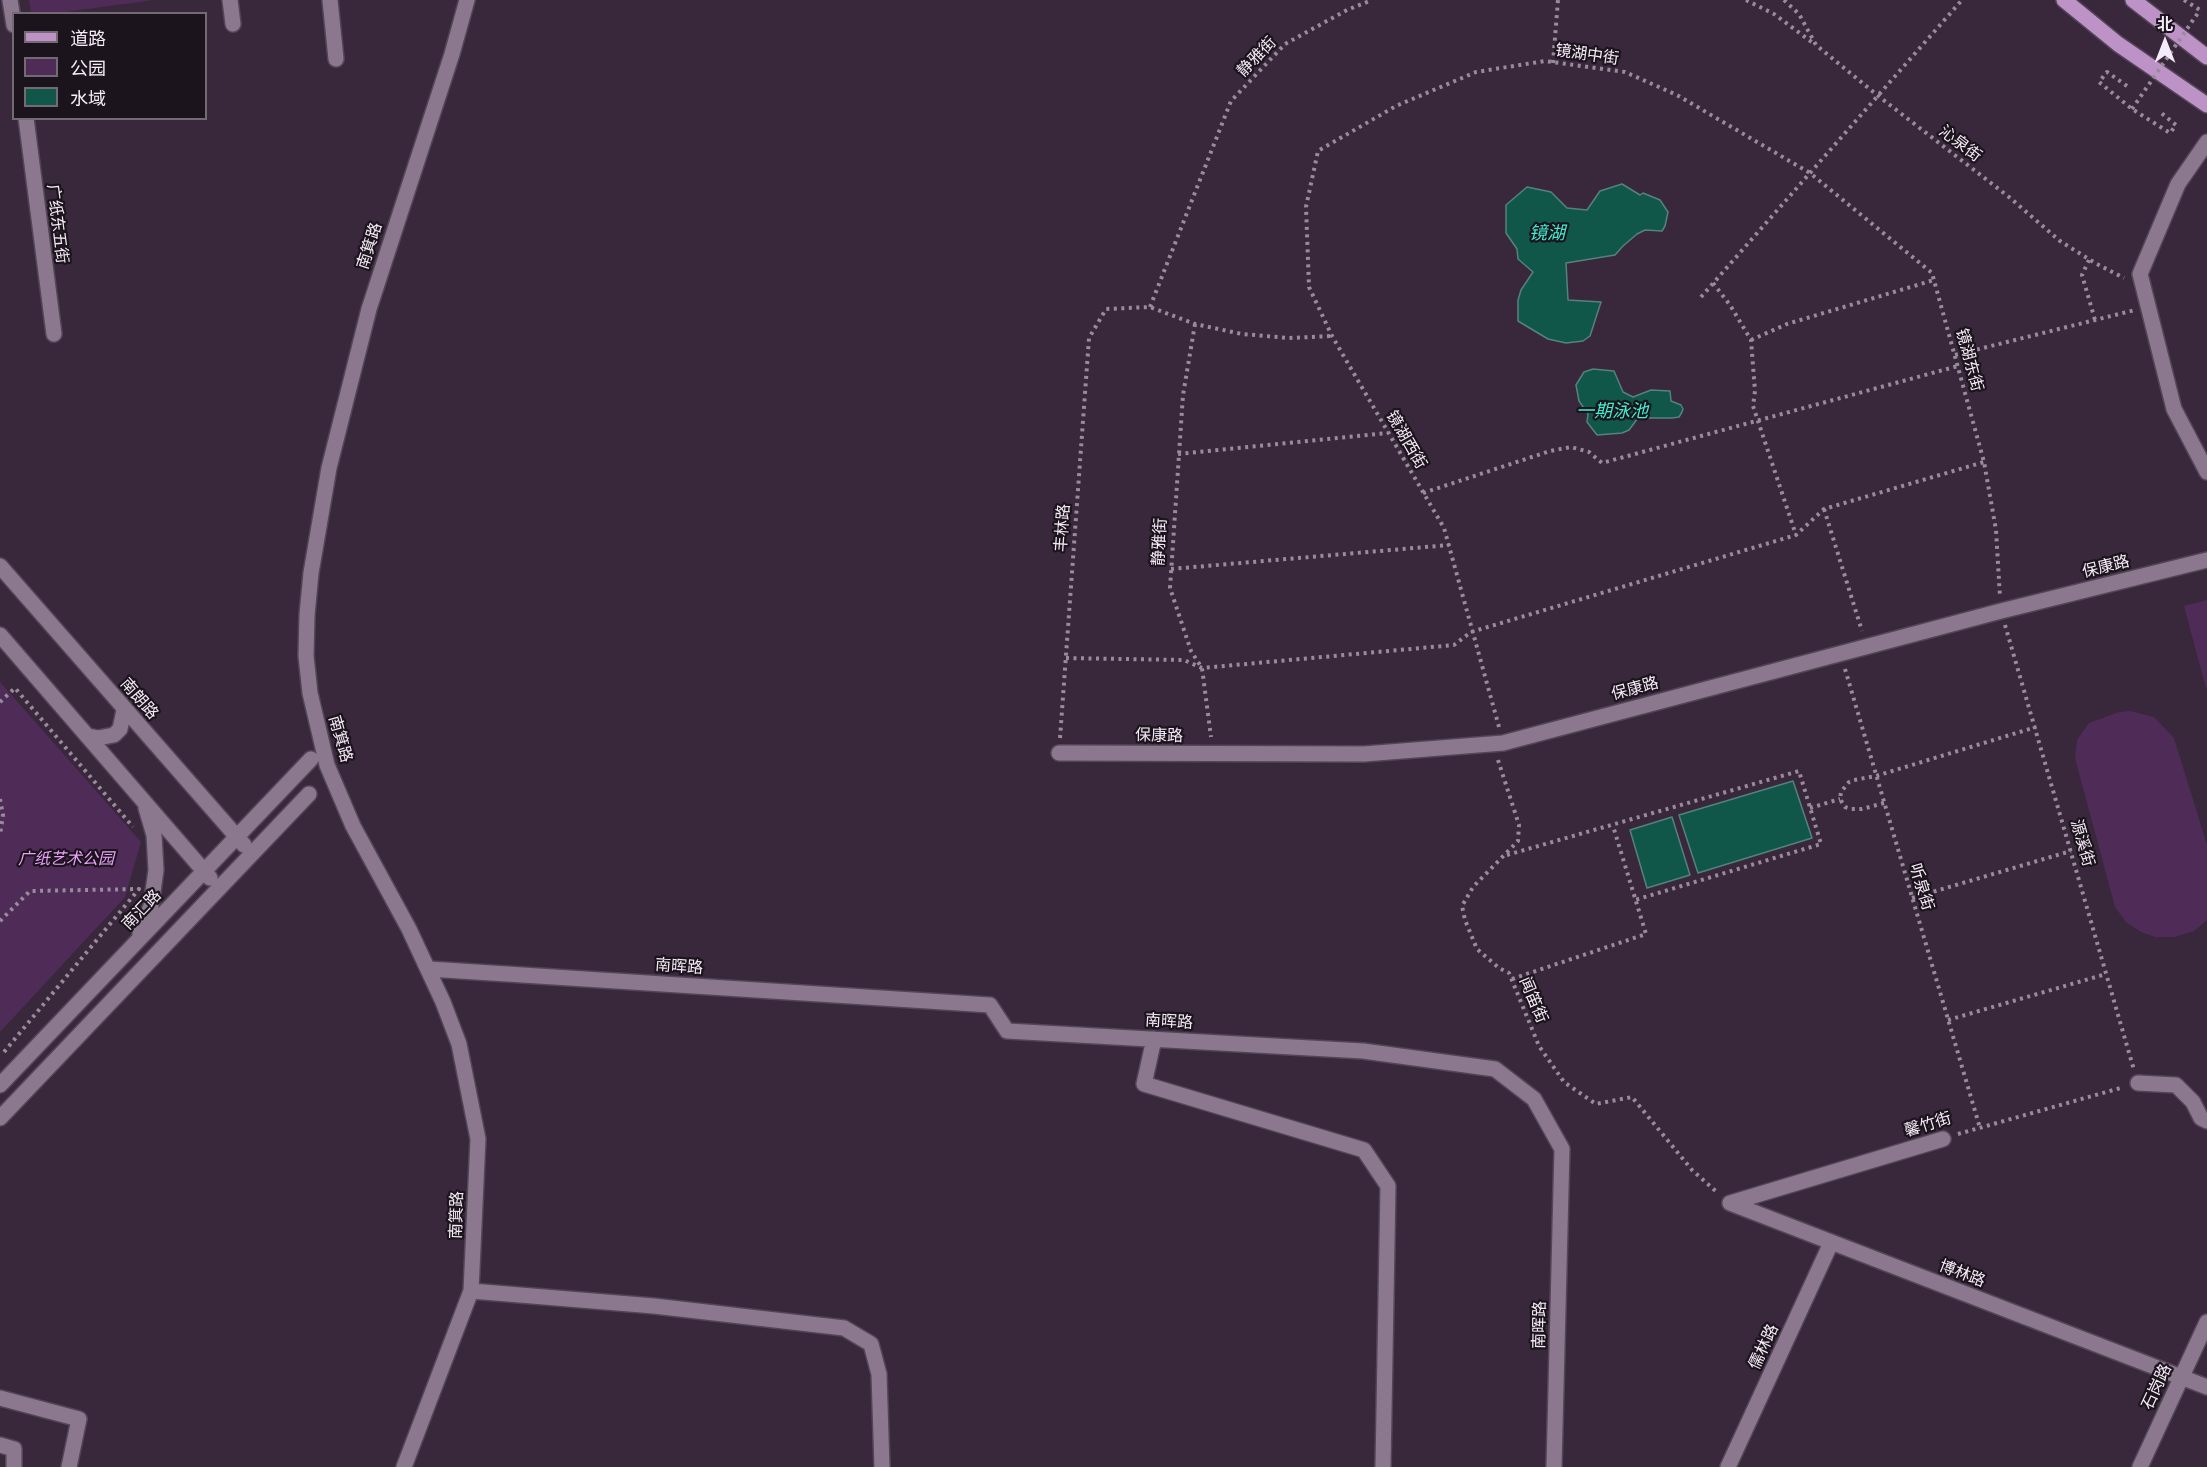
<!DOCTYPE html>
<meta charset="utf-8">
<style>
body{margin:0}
#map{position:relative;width:2207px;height:1467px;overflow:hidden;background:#39283c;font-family:Merriweather,"Noto Sans SC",serif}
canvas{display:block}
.legend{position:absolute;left:12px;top:12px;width:195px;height:108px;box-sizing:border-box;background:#1c141d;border:2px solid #736a74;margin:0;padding:8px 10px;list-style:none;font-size:18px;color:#f5eaf7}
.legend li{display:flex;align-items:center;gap:12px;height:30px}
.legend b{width:30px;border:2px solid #736a74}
.north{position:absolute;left:2135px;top:12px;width:60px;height:60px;-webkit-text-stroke:4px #1c141d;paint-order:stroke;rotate:0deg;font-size:16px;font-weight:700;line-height:24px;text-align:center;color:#f5eaf7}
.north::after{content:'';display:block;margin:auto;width:21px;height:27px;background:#f5eaf7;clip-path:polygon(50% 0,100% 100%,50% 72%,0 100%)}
</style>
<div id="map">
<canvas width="2207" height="1467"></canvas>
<ul class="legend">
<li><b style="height:8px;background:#bd92c6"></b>道路</li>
<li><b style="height:16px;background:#4f2c57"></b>公园</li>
<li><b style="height:16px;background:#105649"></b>水域</li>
</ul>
<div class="north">北</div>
</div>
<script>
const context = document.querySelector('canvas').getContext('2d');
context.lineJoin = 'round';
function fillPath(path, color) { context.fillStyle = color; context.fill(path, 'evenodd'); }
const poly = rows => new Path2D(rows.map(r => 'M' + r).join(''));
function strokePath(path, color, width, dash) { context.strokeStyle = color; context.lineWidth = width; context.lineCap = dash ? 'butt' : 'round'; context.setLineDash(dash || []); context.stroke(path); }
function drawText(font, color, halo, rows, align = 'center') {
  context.font = font + ' Merriweather,"Noto Sans SC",serif'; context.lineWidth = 4.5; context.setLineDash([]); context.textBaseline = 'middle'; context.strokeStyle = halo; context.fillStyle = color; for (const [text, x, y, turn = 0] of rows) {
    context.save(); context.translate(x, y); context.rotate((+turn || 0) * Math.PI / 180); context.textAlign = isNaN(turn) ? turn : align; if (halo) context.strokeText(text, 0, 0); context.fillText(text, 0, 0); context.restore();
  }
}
const green = poly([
 [29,0,154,0,50,14,31,13],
 [2207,600,2207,687,2206,688,2184,606],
 [0,682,141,842,125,897,0,1032],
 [2130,711,2154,717,2174,738,2207,845,2207,920,2194,931,2174,937,2155,937,2141,932,2126,922,2115,907,2075,758,2077,740,2089,723,2119,712]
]);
const water = poly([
 [1622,184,1640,195,1643,193,1660,200,1668,212,1665,226,1662,231,1645,230,1637,234,1623,246,1615,255,1566,263,1568,300,1601,302,1590,336,1583,341,1566,343,1548,339,1518,321,1518,300,1521,290,1533,272,1518,259,1517,249,1506,233,1506,205,1527,187,1551,192,1567,208,1587,210,1600,191,1622,184],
 [1593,369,1614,371,1623,392,1633,397,1651,390,1670,391,1671,401,1681,405,1683,409,1682,412,1679,417,1672,418,1638,418,1629,430,1622,433,1597,435,1587,422,1588,414,1579,401,1576,385,1584,372,1593,369],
 [1793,781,1812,838,1698,873,1679,815,1793,781],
 [1672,817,1690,875,1647,888,1630,830,1672,817]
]);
const path = poly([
 [1746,0,1774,14,1813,43],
 [1784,0,1799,14,1816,45,1877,95,2009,197,2060,241,2095,263,2124,278],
 [2184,0,2200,10],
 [1553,63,1558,0],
 [2127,86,2107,72,2099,82,2132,109,2170,133,2176,125,2160,112],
 [2089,260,2082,275,2095,320],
 [1713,283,1730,305,1751,340,1755,391,1753,406,1796,535],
 [1701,297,1962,0],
 [1150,307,1231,101,1285,44,1347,10,1372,0],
 [1195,324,1183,395,1170,588,1191,651,1202,668,1211,737],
 [1751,340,1787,324,1934,280],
 [1955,355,2135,310],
 [1178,454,1388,433],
 [1423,493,1550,451,1571,447,1589,452,1602,463,1958,366],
 [1824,509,1862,631],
 [1171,569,1449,545],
 [2005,625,2134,1070],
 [1066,658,1184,660,1202,668,1454,645,1471,632,1796,535,1824,509,1984,462],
 [1845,669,1980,1128],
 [0,702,15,688,133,827],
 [1499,727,1444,528,1332,336,1309,287,1306,207,1318,151,1396,106,1476,72,1545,61,1625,72,1677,95,1810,173,1932,273,1984,462,1996,530,2000,597],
 [1060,738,1089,338,1106,309,1150,307,1195,324,1242,334,1289,338,1332,336],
 [1498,760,1519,825,1518,841,1473,887,1462,906,1465,920,1477,949,1499,968,1509,973,1539,1046,1564,1082,1596,1104,1632,1097,1692,1170,1718,1193],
 [0,799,3,815,0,835],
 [1884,803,1862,809,1851,809,1845,807,1840,799,1841,792,1849,782,1854,780,1876,776,2036,727],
 [1810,808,1840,799],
 [1507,855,1799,771,1821,844,1635,900],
 [1912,898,2071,851],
 [0,921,30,891,139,889,4,1052],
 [1512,979,1646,934,1613,826],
 [1948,1020,2106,974],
 [1958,1134,2124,1087]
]);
const minor = poly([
 [10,0,14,25],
 [230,0,233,24],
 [330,0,336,59],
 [26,118,54,334],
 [2207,142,2178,184,2140,274,2174,409,2207,472],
 [0,566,244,845],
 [0,635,210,878],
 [87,736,98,738,114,735,120,729,124,710],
 [1059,753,1364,754,1503,743,2001,611,2207,560],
 [140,934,151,906,156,870,154,835,146,808],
 [429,969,990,1005,1007,1031,1363,1051,1495,1069,1534,1099,1562,1149,1554,1467],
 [1154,1039,1144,1084,1364,1150,1388,1186,1383,1467],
 [2138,1083,2176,1085,2193,1102,2201,1118,2207,1121],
 [0,1085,311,759],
 [0,1118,309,794],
 [1730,1203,2207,1387],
 [1730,1203,1943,1139],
 [471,1291,654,1306,844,1328,871,1344,879,1374,882,1467],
 [0,1398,79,1419,69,1467],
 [0,1445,14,1449,14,1467],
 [404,1467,471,1291,478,1139,459,1044,443,1002,409,929,353,826,327,765,310,693,306,656,307,615,311,573,329,468,369,309,452,54,467,0],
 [1728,1467,1831,1243],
 [2140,1467,2207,1322]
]);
const major = poly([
 [2064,0,2118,44,2207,105],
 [2133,0,2207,57]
]);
const pathBridge = poly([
 [2132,109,2200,10]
]);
const streetNames = [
 ["镜湖中街",1587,55,8],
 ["静雅街",1257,57,-46],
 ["沁泉街",1960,144,37],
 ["广纸东五街",57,224,83],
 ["南箕路",370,246,-72],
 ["镜湖东街",1969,360,75],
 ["镜湖西街",1406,440,60],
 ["丰林路",1063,528,-86],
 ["静雅街",1160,542,-87],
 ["保康路",2106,567,-14],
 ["保康路",1635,689,-15],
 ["南朗路",139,699,49],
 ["保康路",1159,736,1],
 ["南箕路",340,739,74],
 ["源溪街",2082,843,74],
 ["听泉街",1921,887,73],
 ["南汇路",142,910,-46],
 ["南晖路",679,967,4],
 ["闻笛街",1533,1000,67],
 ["南晖路",1169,1022,3],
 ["馨竹街",1928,1125,-17],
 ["南箕路",457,1215,-88],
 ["博林路",1962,1274,21],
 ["南晖路",1540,1325,-89],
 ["儒林路",1764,1347,-65],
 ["石岗路",2157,1387,-65]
];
const parkNames = [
 ["广纸艺术公园",66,859]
];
const waterNames = [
 ["镜湖",1547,234],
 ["一期泳池",1612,412]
];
fillPath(green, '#4f2c57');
fillPath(water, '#105649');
strokePath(water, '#55827d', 1.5);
strokePath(minor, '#534556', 18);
strokePath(major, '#534556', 18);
strokePath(path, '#998b9c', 4, [3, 4.5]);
strokePath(minor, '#8b788f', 15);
strokePath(major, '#bd92c6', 15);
strokePath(pathBridge, '#998b9c', 4, [3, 4.5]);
drawText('16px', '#f5eaf7', '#1c141d', streetNames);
drawText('italic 16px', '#eba1fb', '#1c141d', parkNames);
drawText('italic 18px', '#3eeecf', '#1c141d', waterNames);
</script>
